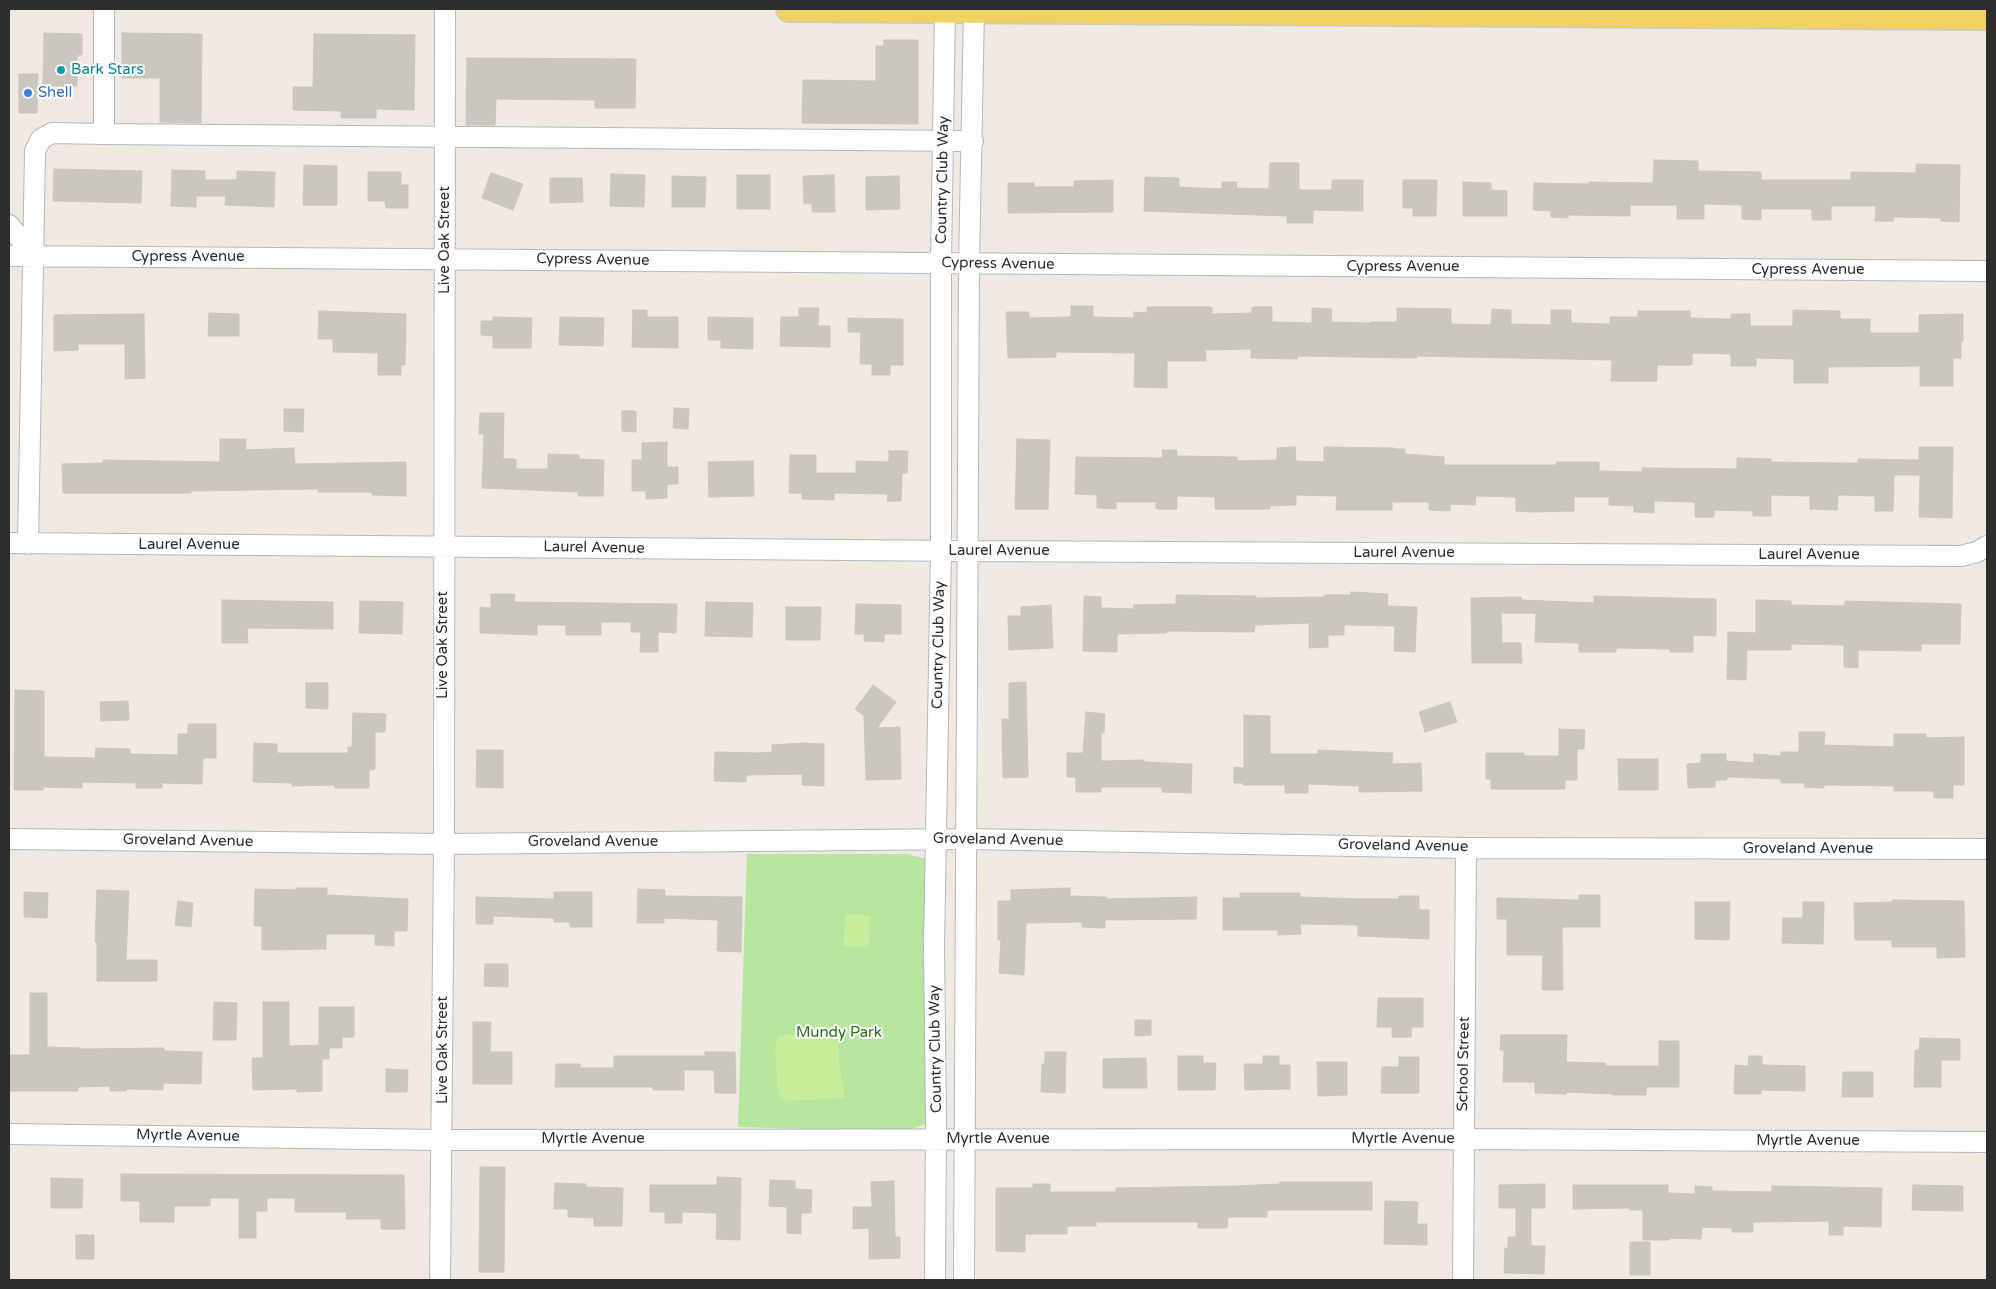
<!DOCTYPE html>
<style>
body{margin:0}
#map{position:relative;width:1996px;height:1289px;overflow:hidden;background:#efe9e1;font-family:"Varela Round",sans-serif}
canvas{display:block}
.frame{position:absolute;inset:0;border:10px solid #2e2e2e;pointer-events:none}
</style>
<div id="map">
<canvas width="1996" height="1289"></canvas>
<div class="frame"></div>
</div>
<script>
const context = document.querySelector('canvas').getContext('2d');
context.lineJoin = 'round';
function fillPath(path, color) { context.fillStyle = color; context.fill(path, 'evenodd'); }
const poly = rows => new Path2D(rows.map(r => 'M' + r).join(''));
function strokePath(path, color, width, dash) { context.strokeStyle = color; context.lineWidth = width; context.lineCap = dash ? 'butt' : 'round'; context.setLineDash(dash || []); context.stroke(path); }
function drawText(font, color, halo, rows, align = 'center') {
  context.font = font + ' "Varela Round",sans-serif'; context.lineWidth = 4; context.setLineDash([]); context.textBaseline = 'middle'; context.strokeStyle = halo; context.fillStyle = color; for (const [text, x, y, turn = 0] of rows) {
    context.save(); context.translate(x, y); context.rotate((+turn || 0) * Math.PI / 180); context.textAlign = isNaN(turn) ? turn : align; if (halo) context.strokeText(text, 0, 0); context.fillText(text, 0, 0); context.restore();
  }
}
const green = poly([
 [747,854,906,854,923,858,935,865,936,1120,904,1132,738,1127]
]);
const pitch = poly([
 [846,914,870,916,868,948,843,946],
 [839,1029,839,1061,845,1098,787,1101,778,1095,775,1047,778,1036]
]);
const building = poly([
 [44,33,82,34,82,55,77,55,77,86,43,86,44,33],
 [122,33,202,34,201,123,160,122,160,78,122,78,122,33],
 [314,34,415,35,414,110,376,109,376,118,341,118,341,111,293,110,293,87,313,87,314,34],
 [884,40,918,40,918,124,802,123,803,80,876,81,876,46,884,46,884,40],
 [467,58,636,59,635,108,595,108,595,100,496,99,495,125,466,125,467,58],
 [19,74,38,74,37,113,19,113,19,74],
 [1654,160,1698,161,1698,171,1761,172,1761,180,1851,180,1851,172,1916,173,1916,164,1960,165,1959,222,1941,221,1941,218,1894,217,1893,221,1875,221,1876,206,1831,206,1831,220,1812,220,1812,209,1761,209,1761,220,1742,219,1742,205,1704,204,1704,219,1677,219,1677,205,1630,205,1630,216,1568,215,1568,218,1551,217,1551,211,1533,210,1534,183,1589,184,1589,182,1653,183,1654,160],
 [1270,163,1299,163,1299,190,1332,190,1332,180,1363,180,1363,211,1313,210,1313,223,1287,223,1287,216,1144,211,1145,177,1179,178,1179,187,1222,189,1222,182,1237,182,1236,188,1269,189,1270,163],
 [304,165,337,166,337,205,303,205,304,165],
 [54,169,142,171,141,203,53,201,54,169],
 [172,170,205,171,205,180,237,180,237,171,275,172,274,207,225,205,226,196,196,196,196,207,171,206,172,170],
 [368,172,401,172,401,185,408,185,408,208,386,208,385,201,368,201,368,172],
 [491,173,523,184,513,210,482,198,491,173],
 [611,174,645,175,644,207,610,206,611,174],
 [737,175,770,175,770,209,737,209,737,175],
 [834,175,835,212,812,212,812,203,804,204,803,176,834,175],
 [672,176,706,177,705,207,672,207,672,176],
 [899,176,900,209,866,210,866,177,899,176],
 [550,178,582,178,583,202,550,203,550,178],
 [1113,180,1113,212,1008,213,1008,183,1034,183,1034,187,1074,187,1074,181,1113,180],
 [1403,180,1437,180,1436,216,1413,216,1413,208,1403,208,1403,180],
 [1463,182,1491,183,1491,190,1507,191,1507,216,1463,216,1463,182],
 [1071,306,1093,306,1093,317,1134,318,1134,312,1147,313,1147,307,1212,307,1212,314,1252,313,1252,307,1272,307,1272,322,1312,323,1312,308,1332,309,1331,322,1371,323,1371,322,1397,322,1397,308,1451,309,1451,324,1491,325,1492,309,1511,310,1511,324,1551,325,1551,310,1571,310,1571,323,1610,324,1610,317,1638,317,1638,311,1690,311,1690,318,1731,319,1731,314,1750,314,1750,326,1793,326,1793,310,1840,311,1840,319,1870,319,1870,333,1919,333,1919,315,1963,314,1963,341,1961,341,1961,358,1953,358,1953,386,1920,386,1920,366,1828,367,1828,383,1794,383,1794,359,1756,358,1756,366,1731,366,1731,354,1692,353,1692,365,1657,365,1657,381,1611,381,1612,360,1417,356,1417,358,1297,356,1297,359,1251,358,1251,349,1205,350,1206,361,1167,361,1167,388,1134,387,1135,353,1056,352,1056,357,1008,358,1006,312,1029,312,1029,318,1071,317,1071,306],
 [799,308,819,308,818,326,830,326,830,347,780,346,781,317,799,317,799,308],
 [633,310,647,310,647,317,678,317,678,348,632,347,633,310],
 [319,311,406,314,405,365,401,365,401,375,378,375,378,353,333,352,333,339,318,339,319,311],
 [209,313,239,314,239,336,208,336,209,313],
 [144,314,145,378,125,379,125,344,78,344,78,350,54,351,54,315,144,314],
 [493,317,532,318,531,348,493,348,493,336,481,335,481,321,493,321,493,317],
 [560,317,604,318,603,346,559,345,560,317],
 [708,317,753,318,753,349,721,348,721,340,708,340,708,317],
 [848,318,903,319,903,365,890,365,890,375,872,375,872,364,860,364,861,332,848,332,848,318],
 [674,408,689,409,688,429,673,428,674,408],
 [284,409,304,409,303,432,284,431,284,409],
 [622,411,636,411,636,432,622,431,622,411],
 [480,413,504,413,503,459,516,459,516,469,548,469,548,454,579,455,579,459,604,460,603,496,578,496,578,492,482,488,484,434,479,434,480,413],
 [220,439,246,439,245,450,294,448,295,464,406,462,406,496,372,495,372,492,318,492,318,489,191,491,191,493,63,493,62,464,103,463,103,460,220,462,220,439],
 [1017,439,1050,440,1048,509,1015,509,1017,439],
 [667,442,667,467,678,467,678,484,667,484,667,498,646,499,646,491,632,491,632,460,642,460,642,443,667,442],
 [1295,447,1296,461,1324,462,1324,447,1394,448,1394,449,1405,449,1405,454,1444,457,1444,465,1556,465,1557,462,1599,462,1599,471,1642,472,1642,468,1737,469,1737,458,1771,459,1771,462,1845,463,1858,463,1858,459,1919,460,1919,447,1953,447,1952,518,1919,517,1920,475,1894,475,1893,511,1875,511,1875,496,1838,495,1837,510,1810,509,1810,496,1771,495,1771,516,1753,516,1753,511,1714,510,1714,517,1695,517,1695,502,1654,501,1654,513,1634,512,1634,506,1609,505,1609,497,1574,497,1574,511,1533,512,1516,511,1516,497,1476,496,1475,505,1450,504,1450,511,1429,510,1429,502,1392,502,1392,510,1336,510,1337,496,1296,495,1296,505,1270,506,1270,509,1215,509,1215,497,1177,496,1177,509,1156,509,1156,502,1116,502,1116,509,1097,508,1097,495,1075,494,1076,457,1163,458,1162,450,1177,450,1177,456,1237,457,1237,461,1277,460,1277,448,1295,447],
 [889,451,908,451,907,473,902,473,901,501,887,501,888,494,834,493,834,500,802,499,802,493,789,493,790,455,816,455,816,473,856,473,856,461,889,462,889,451],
 [753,461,754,496,709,497,708,462,753,461],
 [1351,592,1388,594,1387,606,1417,607,1415,652,1394,651,1395,626,1344,625,1344,635,1328,635,1328,647,1309,648,1309,623,1255,625,1254,632,1167,631,1167,633,1117,634,1117,652,1083,651,1084,596,1101,597,1101,608,1134,609,1133,605,1176,604,1176,595,1256,596,1256,598,1324,597,1324,595,1351,595,1351,592],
 [491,594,515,594,514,602,677,604,676,633,658,632,658,652,640,652,641,632,631,632,631,622,601,622,601,635,566,635,566,625,537,625,537,635,480,633,480,607,491,608,491,594],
 [1594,596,1716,599,1716,636,1693,635,1693,652,1670,652,1670,649,1616,648,1616,652,1579,652,1579,643,1535,642,1536,613,1501,613,1502,643,1521,643,1522,663,1472,663,1471,598,1521,597,1522,600,1594,603,1594,596],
 [222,600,333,602,333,629,247,628,248,643,222,643,222,600],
 [1756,600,1791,601,1791,605,1845,606,1845,601,1961,604,1960,644,1921,644,1921,651,1858,650,1858,668,1844,667,1844,645,1791,644,1791,650,1747,650,1746,680,1727,679,1728,632,1756,633,1756,600],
 [360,601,403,602,402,634,359,633,360,601],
 [706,602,753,603,752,637,705,636,706,602],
 [856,604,901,605,901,634,884,634,884,642,864,641,864,634,855,634,856,604],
 [1051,605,1053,648,1009,650,1008,616,1021,616,1021,607,1051,605],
 [786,607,821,607,820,640,786,640,786,607],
 [1026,682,1028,777,1003,778,1002,719,1009,719,1009,683,1026,682],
 [306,683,328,683,328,709,306,708,306,683],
 [873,685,896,702,877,728,900,727,901,779,866,780,864,716,855,709,873,685],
 [15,690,44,691,44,757,95,758,96,748,130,749,130,754,178,755,178,734,188,734,188,724,216,724,216,758,203,758,202,784,162,783,162,788,136,788,136,783,82,782,82,788,43,787,43,790,14,790,15,690],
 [128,701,129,720,101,721,100,702,128,701],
 [1450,702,1457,722,1425,732,1419,712,1450,702],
 [1086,712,1105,714,1104,733,1101,733,1101,761,1144,760,1144,762,1192,764,1191,793,1162,792,1162,787,1101,787,1101,792,1076,792,1076,777,1067,777,1067,753,1083,753,1086,712],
 [353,713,386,714,385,732,375,732,375,769,369,770,369,788,335,788,335,785,292,786,292,783,253,782,254,743,277,744,277,753,348,753,348,747,352,747,353,713],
 [1244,715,1270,716,1270,754,1318,754,1318,750,1393,753,1392,764,1421,763,1422,791,1359,792,1359,786,1308,784,1308,793,1285,793,1285,785,1243,785,1243,783,1234,783,1234,767,1244,768,1244,715],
 [1559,729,1585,730,1584,749,1577,749,1577,780,1565,780,1565,789,1491,789,1491,779,1486,779,1486,753,1524,753,1524,756,1559,756,1559,729],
 [1799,732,1825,732,1824,745,1894,747,1894,734,1926,734,1926,738,1964,737,1964,785,1953,785,1953,798,1934,798,1934,791,1894,791,1894,786,1824,785,1824,788,1804,787,1805,783,1781,783,1781,779,1727,777,1727,780,1715,780,1715,787,1688,788,1687,764,1701,763,1701,754,1726,754,1726,761,1754,763,1754,754,1781,756,1781,752,1799,752,1799,732],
 [803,743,824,744,824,786,802,785,803,774,746,775,746,782,714,781,715,752,759,753,772,752,772,745,803,743],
 [477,750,503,750,503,788,476,787,477,750],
 [1618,759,1658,759,1658,790,1619,790,1618,759],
 [296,888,327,888,327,895,408,899,407,931,394,931,394,946,375,945,375,934,326,934,326,949,262,950,262,926,254,926,255,889,296,890,296,888],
 [1070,888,1070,896,1106,897,1106,899,1197,897,1196,919,1105,920,1105,928,1082,927,1082,922,1026,923,1024,975,999,973,1001,940,998,940,998,901,1011,901,1011,890,1070,888],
 [638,889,665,890,665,896,742,897,741,952,717,951,718,920,664,918,664,923,637,923,638,889],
 [97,890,129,891,126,960,157,960,157,981,97,981,97,942,95,942,97,890],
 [24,892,48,893,47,918,24,917,24,892],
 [554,892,592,892,592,927,570,927,570,922,554,922,554,918,493,916,493,924,476,924,476,897,554,899,554,892],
 [1240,893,1300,893,1300,897,1359,899,1399,899,1399,896,1419,896,1419,910,1429,910,1429,939,1358,936,1358,925,1300,924,1301,934,1278,935,1278,930,1223,930,1223,898,1240,898,1240,893],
 [1579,895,1600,895,1600,927,1562,927,1563,990,1542,990,1543,955,1507,955,1507,919,1497,919,1497,898,1579,900,1579,895],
 [1893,900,1964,901,1965,957,1937,958,1937,947,1892,947,1892,940,1855,940,1854,903,1893,902,1893,900],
 [178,901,193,903,191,927,175,925,178,901],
 [1695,902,1730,902,1729,940,1695,939,1695,902],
 [1803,902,1824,902,1823,944,1782,943,1783,918,1803,918,1803,902],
 [485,964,508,964,508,987,484,986,485,964],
 [30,993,47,993,47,1047,80,1048,80,1049,164,1048,164,1051,202,1052,201,1084,163,1083,163,1090,126,1089,126,1091,110,1091,110,1086,78,1087,78,1091,9,1091,9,1055,30,1055,30,993],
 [1378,998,1423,998,1423,1027,1412,1027,1411,1037,1392,1037,1392,1027,1377,1027,1378,998],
 [214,1002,237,1003,236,1040,213,1040,214,1002],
 [263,1002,289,1002,289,1046,319,1045,319,1007,354,1007,354,1037,342,1037,342,1048,329,1048,329,1059,322,1059,322,1091,297,1092,297,1089,253,1090,252,1058,263,1058,263,1002],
 [1135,1020,1151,1020,1151,1035,1135,1036,1135,1020],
 [473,1022,491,1022,490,1052,512,1052,512,1084,473,1084,473,1022],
 [1501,1035,1567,1035,1566,1062,1606,1063,1605,1066,1659,1066,1659,1041,1679,1041,1679,1087,1646,1087,1646,1095,1613,1095,1613,1094,1566,1092,1566,1094,1535,1093,1535,1082,1503,1082,1504,1050,1500,1050,1501,1035],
 [1920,1038,1960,1039,1960,1060,1941,1060,1941,1087,1914,1087,1915,1050,1919,1050,1920,1038],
 [705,1052,735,1052,736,1093,715,1093,714,1070,684,1070,684,1090,653,1090,653,1087,555,1087,556,1064,580,1064,580,1068,614,1068,614,1056,705,1056,705,1052],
 [1045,1052,1066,1052,1065,1093,1041,1092,1042,1064,1045,1064,1045,1052],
 [1178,1056,1203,1056,1203,1063,1216,1063,1215,1090,1178,1090,1178,1056],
 [1263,1056,1279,1056,1279,1065,1290,1065,1290,1089,1245,1090,1244,1064,1263,1064,1263,1056],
 [1749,1056,1762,1056,1762,1065,1805,1066,1805,1091,1761,1090,1761,1094,1734,1094,1735,1065,1748,1066,1749,1056],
 [1399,1057,1419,1057,1419,1093,1381,1093,1382,1067,1399,1067,1399,1057],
 [1146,1058,1147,1088,1103,1088,1103,1059,1146,1058],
 [1317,1062,1347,1062,1347,1095,1318,1096,1317,1062],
 [386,1069,408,1070,407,1092,386,1092,386,1069],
 [1843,1072,1873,1072,1873,1097,1842,1097,1843,1072],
 [480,1167,505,1167,504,1272,479,1272,480,1167],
 [121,1174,404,1175,405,1229,381,1229,381,1219,346,1219,347,1212,295,1212,295,1198,267,1198,267,1211,256,1211,256,1238,239,1238,239,1198,210,1198,210,1206,174,1206,174,1222,140,1222,140,1201,121,1201,121,1174],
 [717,1177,741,1178,740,1240,716,1239,717,1213,682,1212,682,1223,665,1223,665,1212,650,1212,650,1185,717,1185,717,1177],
 [51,1178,83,1179,82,1208,51,1208,51,1178],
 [770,1180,795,1181,795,1189,812,1190,811,1213,801,1213,801,1234,787,1233,787,1207,769,1206,770,1180],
 [894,1181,895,1237,900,1237,900,1258,869,1259,869,1228,853,1229,853,1207,872,1207,871,1182,894,1181],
 [1280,1182,1372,1182,1372,1210,1267,1210,1267,1217,1228,1217,1227,1228,1198,1228,1198,1222,1096,1222,1096,1226,1067,1226,1067,1234,1025,1234,1025,1252,996,1251,996,1188,1033,1188,1033,1184,1050,1184,1050,1192,1116,1192,1116,1188,1235,1186,1280,1184,1280,1182],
 [555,1183,586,1184,586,1187,623,1188,622,1226,594,1226,594,1218,568,1217,568,1209,554,1209,555,1183],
 [1545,1184,1545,1208,1531,1208,1531,1246,1545,1246,1544,1274,1504,1273,1505,1248,1508,1248,1508,1237,1516,1237,1516,1208,1499,1208,1499,1185,1545,1184],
 [1573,1185,1668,1185,1668,1193,1695,1194,1695,1186,1712,1187,1712,1191,1772,1192,1772,1186,1882,1188,1881,1227,1843,1226,1843,1235,1829,1235,1829,1221,1753,1222,1753,1232,1732,1232,1732,1228,1702,1227,1701,1239,1669,1238,1669,1240,1643,1240,1643,1210,1630,1210,1630,1208,1573,1209,1573,1185],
 [1913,1185,1963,1186,1963,1211,1912,1210,1913,1185],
 [1385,1201,1418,1202,1417,1224,1427,1224,1427,1245,1384,1244,1385,1201],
 [76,1235,94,1235,94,1259,76,1259,76,1235],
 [1630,1242,1650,1242,1650,1275,1630,1275,1630,1242]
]);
const minor = poly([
 [104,9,104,134,973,141],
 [9,225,34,256],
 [9,256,1987,271],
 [9,543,968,551,1961,556,1977,552,1987,546],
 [28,544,35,151,41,139,52,133,104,134],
 [9,839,444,844,967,839,1466,848,1987,849],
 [9,1134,442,1140,1463,1139,1987,1142],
 [440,1280,444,844,445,9],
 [935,1280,936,1120,934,946,941,551,941,263,945,9],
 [964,1280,969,264,974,9],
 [1463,1280,1466,848]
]);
const major = poly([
 [789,9,1987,17]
]);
const markers = [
 [61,70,5,"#0f9aa8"],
 [28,93,5,"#3f7fe0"]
];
const cultureNames = [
 ["Bark Stars",71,70]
];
const shopNames = [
 ["Shell",38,93]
];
const streetNames = [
 ["Country Club Way",943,180,-89],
 ["Live Oak Street",445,240,-90],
 ["Cypress Avenue",188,257],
 ["Cypress Avenue",593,260,1],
 ["Cypress Avenue",998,264,1],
 ["Cypress Avenue",1403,267],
 ["Cypress Avenue",1808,270],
 ["Laurel Avenue",189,545],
 ["Laurel Avenue",594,548,1],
 ["Laurel Avenue",999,551],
 ["Laurel Avenue",1404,553],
 ["Laurel Avenue",1809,555],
 ["Live Oak Street",443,645,-90],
 ["Country Club Way",939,645,-89],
 ["Groveland Avenue",998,840,1],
 ["Groveland Avenue",188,841,1],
 ["Groveland Avenue",593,842],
 ["Groveland Avenue",1403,846,1],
 ["Groveland Avenue",1808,849],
 ["Country Club Way",936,1049,-91],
 ["Live Oak Street",443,1050,-90],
 ["School Street",1464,1064,-89],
 ["Myrtle Avenue",188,1136,1],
 ["Myrtle Avenue",593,1139],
 ["Myrtle Avenue",998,1139],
 ["Myrtle Avenue",1403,1139],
 ["Myrtle Avenue",1808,1141]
];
const parkNames = [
 ["Mundy Park",839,1033]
];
fillPath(green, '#b6e59e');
fillPath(pitch, '#c9ec9a');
fillPath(building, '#cbc7bf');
strokePath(building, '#cbc5ba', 1);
strokePath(minor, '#b4b7c1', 22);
strokePath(major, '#c9c9c9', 28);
strokePath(minor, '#fff', 20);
strokePath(major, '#f2d163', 25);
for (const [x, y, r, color] of markers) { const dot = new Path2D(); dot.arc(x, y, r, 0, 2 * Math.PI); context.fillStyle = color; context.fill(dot); strokePath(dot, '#fff', 2); }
drawText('15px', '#0d838f', '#fff', cultureNames, 'left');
drawText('15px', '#366cbe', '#fff', shopNames, 'left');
drawText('15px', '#2e2e2e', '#fff', streetNames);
drawText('15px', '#2c6e1b', '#fff', parkNames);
</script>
